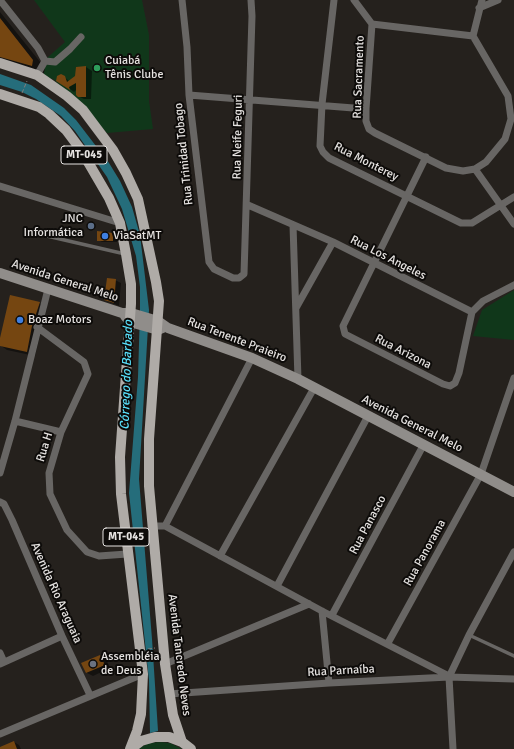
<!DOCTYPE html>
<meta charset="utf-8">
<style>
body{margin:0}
canvas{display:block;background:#25211d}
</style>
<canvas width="514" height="749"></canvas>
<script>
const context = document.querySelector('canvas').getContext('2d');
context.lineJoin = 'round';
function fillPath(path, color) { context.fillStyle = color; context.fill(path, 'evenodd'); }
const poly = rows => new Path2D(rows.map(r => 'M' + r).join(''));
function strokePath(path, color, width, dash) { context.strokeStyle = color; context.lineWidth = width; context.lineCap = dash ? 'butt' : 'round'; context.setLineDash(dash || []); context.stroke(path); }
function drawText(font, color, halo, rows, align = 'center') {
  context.font = font + ' Signika,sans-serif'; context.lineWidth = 4; context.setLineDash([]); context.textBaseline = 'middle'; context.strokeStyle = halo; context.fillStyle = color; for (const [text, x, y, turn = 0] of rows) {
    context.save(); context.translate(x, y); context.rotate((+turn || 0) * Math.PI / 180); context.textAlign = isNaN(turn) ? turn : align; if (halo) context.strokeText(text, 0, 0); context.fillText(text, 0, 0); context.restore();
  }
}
const green = poly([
 [34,0,142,0,149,35,149,101,153,129,107,133,84,107,53,79,43,77,47,58,65,42],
 [514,290,514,340,473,336,482,310],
 [160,742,170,743,182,749,138,749,149,743]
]);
const water = poly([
 [0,74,31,85,64,108,76,120,109,163,120,181,132,207,140,235,149,310,139,479,152,639,158,731,150,733,149,680,129,493,138,377,140,311,140,287,136,256,122,209,107,177,75,131,61,116,36,99,22,92,0,85]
]);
const shadow = poly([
 [0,12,45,68,44,73,15,63,0,62],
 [86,67,92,71,91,99,84,99,78,96,77,89,74,92,58,80,62,75,69,81,76,77,77,68],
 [113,234,117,236,117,242,102,242,98,240],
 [115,280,121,283,119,306,105,300],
 [39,303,47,308,35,356,7,350,0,345,0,342],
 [100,656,106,659,110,668,93,676,87,673,83,663],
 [14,742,19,745,21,749,0,749]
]);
const building = poly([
 [0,18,33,60,32,66,0,57],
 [86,66,86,97,78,97,76,95,76,83,69,87,70,90,56,81,57,76,61,74,65,76,67,82,75,76,76,67],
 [97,231,113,233,113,241,97,241],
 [107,278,116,279,114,303,104,300],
 [10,295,40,302,32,326,27,352,0,346,0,338],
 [100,655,105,665,86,673,81,663],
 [14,741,17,749,0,749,0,747]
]);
const path = poly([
 [22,93,27,81],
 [148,649,155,648]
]);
const service = poly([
 [47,236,125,254],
 [469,635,514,656]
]);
const minor = poly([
 [0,0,38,48,45,61,37,75],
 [182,0,187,47,189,95,209,262,214,269,233,278,239,278,244,274,252,16,251,0],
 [334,0,322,104,320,146,323,152,329,158,461,223,472,223,514,197],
 [354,0,372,24],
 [479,8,498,0],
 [372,24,473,36,508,96,511,119,505,139,486,162,475,169,463,171,446,168,375,133,369,129,366,121,366,109,372,24],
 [473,36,482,0],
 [45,61,55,62,70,49,81,37],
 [189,95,366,109],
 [426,157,343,326,345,334,443,384,450,386,455,383,459,373,472,312],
 [475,169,514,224],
 [0,186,120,223],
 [248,205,333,242,472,312,483,301,514,285],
 [293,225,298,379],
 [296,308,333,242],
 [37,327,84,362,88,374,61,432,49,473,50,494,67,530,87,552,99,556,127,554],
 [15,421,61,432],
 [0,473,15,421,48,289],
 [0,502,4,504,12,520,62,636,90,695],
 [152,526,165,526,322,611,449,676],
 [165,526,252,358],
 [220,556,314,388],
 [277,586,368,416],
 [322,611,329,683],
 [332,615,424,444],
 [388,643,481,474,514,378],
 [0,653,4,662],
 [0,664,62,636],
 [165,664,309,604],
 [169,694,329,683,449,677,514,679],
 [0,734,143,674],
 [453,749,449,677,469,635,514,552]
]);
const secondary = poly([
 [0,273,122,313,131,313,158,321,168,328,252,358,298,379,514,492],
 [125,316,130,322,158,330,165,327]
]);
const primary = poly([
 [0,63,37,75,67,96,83,110,113,150,126,173,138,199,156,282,159,301,149,439,149,486,165,664,173,715,182,742],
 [0,94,39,107,49,114,66,130,81,150,109,198,120,223,126,254,131,284,131,304,120,457,121,494,143,674,141,714,137,731,130,749],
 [131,749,141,741,155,737,169,737,182,742,191,749]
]);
const markers = [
 [97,68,4,"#2e9e5b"],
 [91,226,4,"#5c6f8a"],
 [105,236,4,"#3f7fe0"],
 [20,320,4,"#3f7fe0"],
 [93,664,4,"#6b7280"]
];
const shields = [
 [84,155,46],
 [126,537,46]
];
const shieldNames = [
 ["MT-045",84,155],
 ["MT-045",126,537]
];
const poiNames = [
 ["Cuiabá",105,61],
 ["Tênis Clube",105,75],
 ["JNC",83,219,"right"],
 ["Informática",83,233,"right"],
 ["ViaSatMT",113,236],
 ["Boaz Motors",28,320],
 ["Assembléia",101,657],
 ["de Deus",101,671]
];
const streetNames = [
 ["Rua Sacramento",359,77,-88],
 ["Rua Neife Feguri",238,137,-89],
 ["Rua Trinidad Tobago",184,154,-96],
 ["Rua Monterey",366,162,27],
 ["Rua Los Angeles",388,258,27],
 ["Avenida General Melo",65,281,18],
 ["Rua Tenente Praieiro",237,340,21],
 ["Rua Arizona",403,352,27],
 ["Avenida General Melo",412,424,27],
 ["Rua H",45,447,-73],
 ["Rua Panasco",368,525,-62],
 ["Rua Panorama",425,553,-61],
 ["Avenida Rio Araguaia",56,593,66],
 ["Avenida Tancredo Neves",179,655,83],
 ["Rua Parnaíba",341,671,-3]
];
const waterNames = [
 ["Córrego do Barbado",127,375,-88]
];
fillPath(green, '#10371a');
fillPath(water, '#256d7b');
fillPath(shadow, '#0007');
fillPath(building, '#754611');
strokePath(path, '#817d7a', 1, [4, 2]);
strokePath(service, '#686664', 3.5);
strokePath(minor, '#686664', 7);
strokePath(secondary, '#908d8a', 10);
strokePath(primary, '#afaba7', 10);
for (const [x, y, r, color] of markers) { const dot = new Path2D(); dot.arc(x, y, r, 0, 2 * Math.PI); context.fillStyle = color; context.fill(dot); strokePath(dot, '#0d0b09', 1.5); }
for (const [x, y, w] of shields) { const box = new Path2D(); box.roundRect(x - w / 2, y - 9, w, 18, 3); context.fillStyle = '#0d0b09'; context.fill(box); strokePath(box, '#e5e2e0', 1); }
drawText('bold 11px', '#e5e2e0', null, shieldNames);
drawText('12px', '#e5e2e0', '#0d0b09', poiNames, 'left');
drawText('12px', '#e5e2e0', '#0d0b09', streetNames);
drawText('italic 13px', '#59dffa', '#0d0b09', waterNames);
</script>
